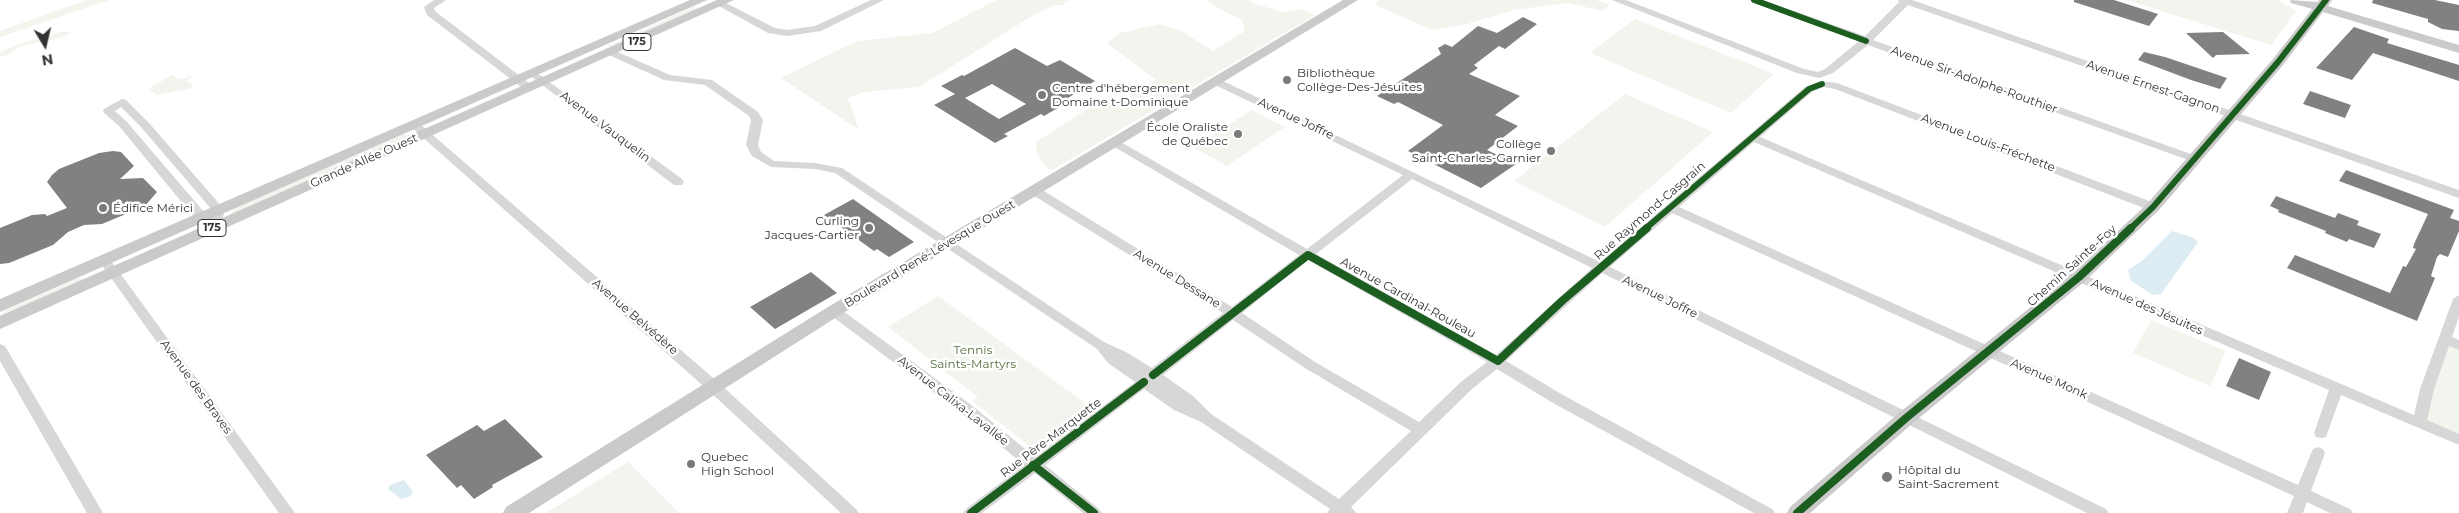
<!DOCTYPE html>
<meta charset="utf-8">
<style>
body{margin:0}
#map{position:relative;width:2459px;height:513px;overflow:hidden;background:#fff;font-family:Montserrat,sans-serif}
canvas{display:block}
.north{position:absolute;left:20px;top:20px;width:50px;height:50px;-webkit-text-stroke:4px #fff;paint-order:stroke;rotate:171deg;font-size:14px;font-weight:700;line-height:20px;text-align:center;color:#333}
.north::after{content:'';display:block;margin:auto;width:18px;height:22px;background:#333;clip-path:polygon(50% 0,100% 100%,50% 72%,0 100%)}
</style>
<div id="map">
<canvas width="2459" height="513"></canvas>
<div class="north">N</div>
</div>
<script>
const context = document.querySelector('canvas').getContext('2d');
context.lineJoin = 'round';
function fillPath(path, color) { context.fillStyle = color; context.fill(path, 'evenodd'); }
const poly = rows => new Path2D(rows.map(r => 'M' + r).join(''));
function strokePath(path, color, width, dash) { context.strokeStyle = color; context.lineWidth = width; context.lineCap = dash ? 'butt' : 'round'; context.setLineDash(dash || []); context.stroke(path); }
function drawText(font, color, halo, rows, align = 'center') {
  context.font = font + ' Montserrat,sans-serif'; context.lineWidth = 5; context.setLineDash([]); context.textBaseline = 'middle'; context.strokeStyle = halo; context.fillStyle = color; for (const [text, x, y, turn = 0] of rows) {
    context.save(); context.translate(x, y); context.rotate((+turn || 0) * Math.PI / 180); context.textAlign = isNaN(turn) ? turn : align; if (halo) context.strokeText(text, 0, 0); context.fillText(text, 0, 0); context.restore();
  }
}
const green = poly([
 [87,0,109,0,0,37,0,31],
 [997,0,1069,0,1063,5,1054,5,1032,16,919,87,864,92,848,98,859,130,781,78,857,41,932,33],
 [1207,0,1249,0,1255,4,1283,12,1301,9,1315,15,1052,170,1046,167,1037,154,1036,142,1102,100,1121,102,1156,80,1107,43,1120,33,1160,24,1180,30,1213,51,1245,31,1242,20,1220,9],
 [1378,0,1596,0,1610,5,1603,11,1568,3,1513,10,1467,24,1433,30,1375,5],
 [2126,0,2278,0,2296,11,2271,45],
 [693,7,700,8,610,48,608,46],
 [1635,19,1774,74,1731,113,1590,53],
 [64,31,69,32,69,34,59,38,21,46,10,54,0,57,0,52,19,44],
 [172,75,179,79,193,76,187,81,192,84,192,88,157,95,148,89],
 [1625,94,1713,132,1605,227,1514,181],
 [1252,110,1285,127,1227,166,1193,147],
 [402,135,411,135,233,214,231,213,235,208],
 [84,278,86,280,0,316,4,311,76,279],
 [938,296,1029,362,1090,407,1033,449,972,401,978,397,888,327],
 [2151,320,2226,351,2210,386,2133,353],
 [2446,340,2459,345,2459,440,2419,423],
 [628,462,679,513,546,513]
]);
const water = poly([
 [2172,231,2194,238,2198,242,2161,294,2153,295,2131,281,2128,270,2142,261],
 [404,480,413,492,409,497,401,499,388,489,390,485]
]);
const building = poly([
 [2074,0,2114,0,2158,14,2149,26,2074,2],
 [2373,0,2435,0,2459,5,2459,31,2442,29,2428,22,2428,19,2372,3],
 [1523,17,1537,24,1505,49,1499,46,1474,65,1478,68,1469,74,1520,96,1495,115,1518,126,1487,150,1516,164,1481,188,1408,151,1443,125,1398,102,1394,104,1377,96,1441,54,1438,48,1445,44,1452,47,1478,26,1497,33],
 [2354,27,2389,39,2387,43,2459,65,2459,81,2373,53,2352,80,2316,68],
 [2223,32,2250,54,2216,55,2213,58,2186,33],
 [1015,48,1047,66,1060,60,1095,81,1060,103,1063,105,1044,116,1041,114,1004,134,1008,136,995,143,934,105,955,94,941,86,962,75,964,76],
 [992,84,1026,104,999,119,965,98],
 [2144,52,2165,57,2227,78,2220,89,2191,80,2138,60],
 [2310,91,2351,105,2345,118,2303,104],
 [113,151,121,152,134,166,120,179,143,178,157,192,145,206,102,224,84,225,68,232,53,245,9,263,0,264,0,228,32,215,45,214,47,216,67,208,47,182,52,175,59,169,99,153],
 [2346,170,2454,210,2450,218,2459,221,2459,231,2448,257,2440,254,2437,257,2431,276,2435,278,2417,321,2287,268,2295,255,2390,293,2403,266,2406,267,2416,249,2413,248,2414,244,2428,214,2339,181],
 [2276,196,2335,218,2338,213,2359,221,2357,225,2381,234,2374,248,2349,239,2347,242,2325,233,2326,231,2278,212,2279,210,2270,206],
 [853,199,914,242,889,257,877,249,874,251,824,215],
 [811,272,837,293,775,329,750,307],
 [2239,358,2271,372,2259,400,2226,386],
 [505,419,543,457,492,485,493,487,474,499,461,485,457,488,426,455,477,425,484,431]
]);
const minor = poly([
 [434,0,446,0,434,8,436,12,533,86,534,88,533,90,525,90,427,15,424,7,434,0],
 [720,0,775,28,787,30,815,26,871,0,884,0,821,31,787,36,768,33,717,5,715,3,720,0],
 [1612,0,1626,0,1804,69,1818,72,1825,69,1859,41,1749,0,1763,0,1865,36,1899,2,1898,0,1912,0,2459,190,2459,198,1908,5,1873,40,2199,157,2201,159,2195,162,2191,161,1868,45,1833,73,1819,78,1797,73,1612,0],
 [613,50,670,75,712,80,758,112,763,120,758,145,761,152,774,161,815,163,842,168,1104,342,1126,352,1152,368,1223,313,1031,194,1029,191,1031,188,1039,188,1232,307,1299,255,1111,145,1109,143,1111,141,1119,141,1307,249,1403,175,1213,84,1213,80,1221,80,1600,262,1805,87,1822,81,1837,83,2157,204,2159,207,2153,211,2149,210,1835,89,1823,87,1813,91,1760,137,2414,415,2420,389,2453,299,2459,295,2459,317,2452,337,2459,340,2459,350,2449,346,2434,389,2427,420,2459,434,2459,445,2341,395,2326,437,2321,438,2316,437,2314,433,2329,390,1754,142,1679,207,2298,485,2313,449,2318,447,2323,449,2325,453,2311,491,2350,509,2353,513,2330,513,2307,502,2303,513,2287,513,2294,496,1672,213,1610,267,2106,509,2109,513,2087,513,1602,273,1506,361,1563,395,1772,509,1775,513,1754,513,1553,403,1497,369,1472,389,1351,507,1356,513,1327,513,1330,509,1201,422,1174,410,1144,389,1045,465,1099,509,1102,513,1083,513,1035,473,982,513,963,513,966,509,1024,465,960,412,829,314,827,311,829,308,839,308,970,404,1035,457,1135,382,1108,363,1097,349,835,173,815,169,771,167,752,156,746,145,751,120,749,116,705,85,664,80,609,55,609,51,613,50],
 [1412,179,1592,268,1496,355,1316,254,1412,179],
 [1308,260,1477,356,1487,362,1462,381,1419,422,1315,362,1242,313,1308,260],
 [1233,320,1305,368,1411,431,1339,499,1211,414,1193,396,1163,375,1233,320],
 [533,70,682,179,684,182,682,185,674,185,529,75,529,71,533,70],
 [122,99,126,100,149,123,223,208,225,211,218,230,210,230,198,222,119,126,104,113,103,111,104,109,122,99],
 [121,107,141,127,213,211,210,219,127,122,115,111,121,107],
 [415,122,419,123,719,383,856,509,859,513,841,513,709,391,411,127,409,125,411,123,415,122],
 [105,257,109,258,295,513,279,513,101,264,99,261,101,258,105,257],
 [0,344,5,346,103,513,87,513,0,361,0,344]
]);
const major = poly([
 [690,0,707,0,0,312,0,299,690,0],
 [717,0,734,0,0,329,0,316,717,0],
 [1343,0,1358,0,840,315,529,513,503,513,506,507,828,307,1343,0],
 [2290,0,2318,2,2319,0,2332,0,2328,6,2459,45,2459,53,2323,12,2283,65,2159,210,2085,281,1913,423,1810,513,1787,513,1790,507,1899,413,2073,273,2147,204,2273,59,2312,9,2291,3,2290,0]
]);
const cyclewayFar1 = poly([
 [1754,0,1866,41],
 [1645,229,1809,89,1822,84],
 [2130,229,2153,207,2278,62,2326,0]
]);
const cycleway = poly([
 [1153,375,1308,255,1498,361,1562,301,1647,228],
 [1033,465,1094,513],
 [971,513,1144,382],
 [1797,513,1906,418,2079,277,2131,228]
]);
const markers = [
 [1287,80,5,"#7a7a7a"],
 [1042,95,5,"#7a7a7a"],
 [1238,134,5,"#7a7a7a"],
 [1551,151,5,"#7a7a7a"],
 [103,208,5,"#7a7a7a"],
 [869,228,5,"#7a7a7a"],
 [691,464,5,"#7a7a7a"],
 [1887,477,6,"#7a7a7a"]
];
const shields = [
 [637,42,28],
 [212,228,28]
];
const shieldNames = [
 ["175",637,42],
 ["175",212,228]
];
const poiNames = [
 ["Bibliothèque",1297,73],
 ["Collège-Des-Jésuites",1297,87],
 ["Centre d'hébergement",1052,88],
 ["Domaine t-Dominique",1052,102],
 ["École Oraliste",1228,127,"right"],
 ["de Québec",1228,141,"right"],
 ["Collège",1541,144,"right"],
 ["Saint-Charles-Garnier",1541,158,"right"],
 ["Édifice Mérici",113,208],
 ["Curling",859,221,"right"],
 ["Jacques-Cartier",859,235,"right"],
 ["Quebec",701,457],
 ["High School",701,471],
 ["Hôpital du",1898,470],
 ["Saint-Sacrement",1898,484]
];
const streetNames = [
 ["Avenue Sir-Adolphe-Routhier",1974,80,20],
 ["Avenue Ernest-Gagnon",2153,87,19],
 ["Avenue Joffre",1296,119,25],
 ["Avenue Vauquelin",605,127,37],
 ["Avenue Louis-Fréchette",1988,143,21],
 ["Grande Allée Ouest",364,161,-24],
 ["Rue Raymond-Casgrain",1650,211,-41],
 ["Boulevard René-Lévesque Ouest",930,254,-31],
 ["Chemin Sainte-Foy",2072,266,-42],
 ["Avenue Dessane",1177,279,32],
 ["Avenue Joffre",1660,297,26],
 ["Avenue Cardinal-Rouleau",1408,298,29],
 ["Avenue des Jésuites",2147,307,24],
 ["Avenue Belvédère",635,317,41],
 ["Avenue Monk",2049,379,24],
 ["Avenue des Braves",196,387,54],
 ["Avenue Calixa-Lavallée",953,401,38],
 ["Rue Père-Marquette",1051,438,-37]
];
const parkNames = [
 ["Tennis",973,350],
 ["Saints-Martyrs",973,364]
];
fillPath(green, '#f1f5ed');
fillPath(water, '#ddebf3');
fillPath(building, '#818181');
fillPath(minor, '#d7d7d7');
fillPath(major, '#cacaca');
strokePath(cyclewayFar1, '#1b5e20', 6);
strokePath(cycleway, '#1b5e20', 8);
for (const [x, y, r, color] of markers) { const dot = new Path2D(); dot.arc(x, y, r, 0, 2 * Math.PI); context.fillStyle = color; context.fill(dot); strokePath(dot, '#fff', 2); }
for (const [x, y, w] of shields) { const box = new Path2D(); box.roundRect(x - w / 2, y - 8.5, w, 17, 4); context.fillStyle = '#fff'; context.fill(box); strokePath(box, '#333', 1); }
drawText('bold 11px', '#333', null, shieldNames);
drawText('12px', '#333', '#fff', poiNames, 'left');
drawText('12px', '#333', '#fff', streetNames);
drawText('12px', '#56703f', '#fff', parkNames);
</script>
